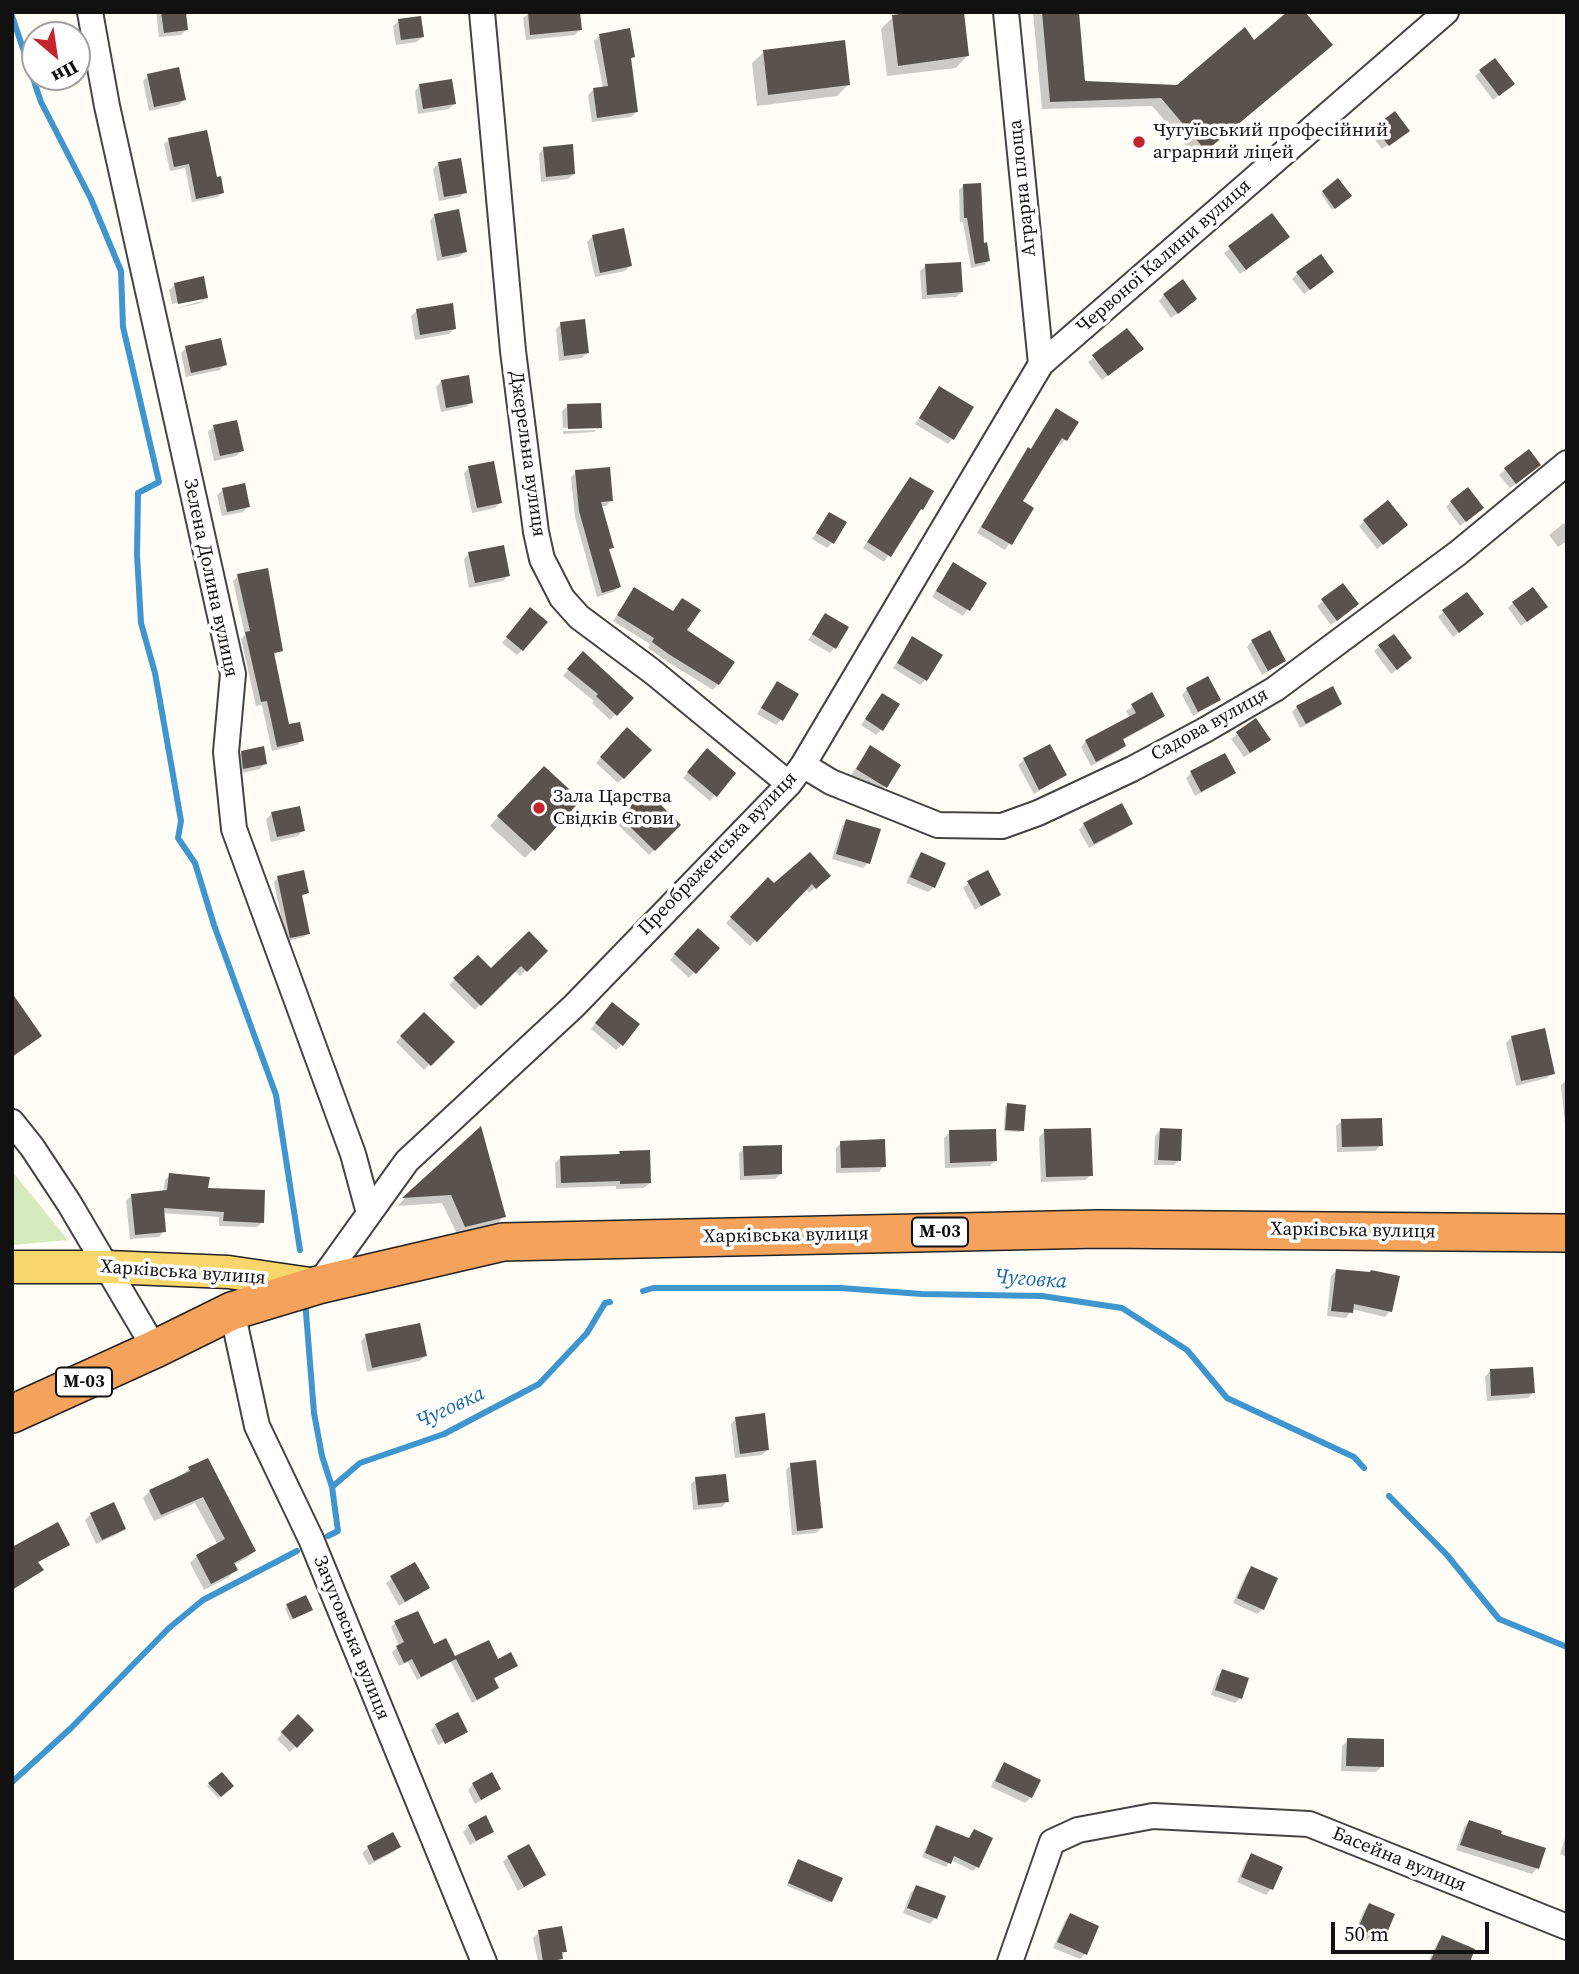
<!DOCTYPE html>
<meta charset="utf-8">
<style>
body{margin:0}
#map{position:relative;width:1579px;height:1974px;overflow:hidden;background:#fffdf5;font-family:"Source Serif 4",serif}
canvas{display:block}
.frame{position:absolute;inset:0;border:14px solid #111;pointer-events:none}
.north{position:absolute;left:21px;top:21px;width:70px;height:70px;box-sizing:border-box;background:#fff;border:2px solid #a0a0a0;border-radius:50%;rotate:151deg;font-size:19px;font-weight:700;line-height:28px;text-align:center;color:#111}
.north::after{content:'';display:block;margin:auto;width:24px;height:32px;background:#c4262e;clip-path:polygon(50% 0,100% 100%,50% 72%,0 100%)}
.scale{position:absolute;left:1331px;top:1922px;width:158px;height:32px;box-sizing:border-box;border:4px solid #111;border-top:0;padding-left:9px;font-size:21px;line-height:24px;white-space:nowrap;color:#111;-webkit-text-stroke:5px #fff;paint-order:stroke}
</style>
<div id="map">
<canvas width="1579" height="1974"></canvas>
<div class="frame"></div>
<div class="north">Пн</div>
<div class="scale">50 m</div>
</div>
<script>
const context = document.querySelector('canvas').getContext('2d');
context.lineJoin = 'round';
function fillPath(path, color) { context.fillStyle = color; context.fill(path, 'evenodd'); }
const poly = rows => new Path2D(rows.map(r => 'M' + r).join(''));
function strokePath(path, color, width, dash) { context.strokeStyle = color; context.lineWidth = width; context.lineCap = dash ? 'butt' : 'round'; context.setLineDash(dash || []); context.stroke(path); }
function drawText(font, color, halo, rows, align = 'center') {
  context.font = font + ' "Source Serif 4",serif'; context.lineWidth = 7; context.setLineDash([]); context.textBaseline = 'middle'; context.strokeStyle = halo; context.fillStyle = color; for (const [text, x, y, turn = 0] of rows) {
    context.save(); context.translate(x, y); context.rotate((+turn || 0) * Math.PI / 180); context.textAlign = isNaN(turn) ? turn : align; if (halo) context.strokeText(text, 0, 0); context.fillText(text, 0, 0); context.restore();
  }
}
const green = poly([
 [12,1171,68,1240,12,1245]
]);
const shadow = poly([
 [156,12,184,12,187,29,181,35,159,37],
 [1033,12,1078,12,1084,83,1177,87,1254,42,1331,45,1197,158,1152,106,1042,109],
 [529,13,580,29,575,35,526,40,523,18],
 [893,17,967,56,956,68,887,76,881,29],
 [399,21,423,36,417,42,396,45,393,26],
 [600,36,633,57,629,61,636,112,631,117,592,122,588,95,594,89,603,88,594,41],
 [764,52,848,85,837,96,757,106,752,63],
 [1481,71,1507,89,1493,100,1475,76],
 [148,76,184,99,179,105,149,111,143,81],
 [420,85,454,104,449,109,418,114,415,91],
 [1375,128,1404,133,1382,149,1370,133],
 [169,140,215,179,222,193,218,197,192,202,185,168,170,171,164,144],
 [544,148,574,174,568,179,541,182,539,154],
 [438,164,465,192,460,197,439,201,433,169],
 [1338,181,1350,196,1332,210,1321,194],
 [963,186,989,261,984,265,971,268,963,222,960,222,959,190],
 [435,215,465,252,459,257,437,261,430,221],
 [592,237,630,266,625,271,595,277,587,242],
 [1282,242,1240,274,1224,253,1230,248],
 [926,266,962,292,956,297,922,299,920,271],
 [1298,273,1327,277,1304,294,1292,279],
 [175,285,206,297,201,303,173,309,202,301,202,297,172,304,169,290],
 [1164,295,1190,304,1171,318,1159,301],
 [417,311,455,328,449,334,415,340,411,316],
 [561,324,587,353,582,358,559,361,556,329],
 [1127,330,1136,354,1102,380,1088,362],
 [186,348,225,364,220,370,186,377,181,353],
 [441,382,472,402,466,407,441,412,436,387],
 [939,388,953,438,948,444,915,424],
 [568,406,600,427,594,432,563,434,563,431,597,430,597,426,563,428,562,411],
 [1056,410,1066,439,1060,445,1057,443,1021,502,1032,509,1005,550,977,533,1023,455,1030,450],
 [214,427,242,451,236,456,214,461,208,432],
 [1528,452,1533,470,1510,488,1499,475],
 [469,468,501,502,495,508,472,513,464,473],
 [576,472,611,500,606,506,600,506,612,547,608,552,619,587,613,592,597,597,575,517,571,477],
 [910,479,922,509,915,514,884,562,863,548],
 [223,490,248,506,243,512,222,516,217,495],
 [1451,502,1476,513,1460,526,1446,507],
 [829,514,832,543,827,548,812,539],
 [1364,521,1401,530,1377,549,1359,526],
 [1564,523,1567,527,1567,541,1558,547,1549,535],
 [469,554,508,575,503,581,469,588,464,559],
 [948,570,985,584,963,616,932,597],
 [238,576,281,650,273,656,288,726,302,740,297,745,272,751,262,705,256,706,241,639,245,635,233,581],
 [1343,585,1351,609,1331,625,1317,606],
 [634,590,685,631,718,684,713,690,665,660,648,648,650,644,613,621],
 [1513,603,1540,612,1521,626,1508,608],
 [1443,612,1476,619,1453,637,1438,617],
 [525,615,522,650,517,655,502,643],
 [826,615,835,647,830,653,808,640],
 [913,638,926,680,920,685,893,668],
 [1252,641,1284,661,1262,675,1247,647],
 [1380,646,1405,664,1391,674,1374,651],
 [578,658,631,698,610,720,592,703,594,701,563,676],
 [777,683,781,720,776,725,757,714],
 [1187,689,1219,700,1193,716,1182,695],
 [882,695,881,730,876,735,861,725],
 [1151,695,1162,716,1157,721,1121,741,1124,746,1119,751,1091,766,1081,747,1086,741,1130,718,1126,711],
 [1340,704,1335,709,1300,728,1292,712,1297,707],
 [1255,720,1263,745,1244,757,1231,739],
 [627,730,649,750,618,783,596,763],
 [1049,746,1065,775,1034,794,1018,765,1024,760],
 [870,748,899,765,880,793,851,775],
 [242,753,265,763,260,769,238,774,236,758],
 [702,756,734,773,710,801,683,778],
 [1191,773,1233,773,1228,778,1195,796,1186,778],
 [535,776,579,800,525,858,490,826],
 [646,793,679,825,649,855,616,823],
 [272,814,303,830,298,836,271,842,266,819],
 [847,821,868,863,863,868,832,859,842,826],
 [1131,823,1125,829,1089,848,1079,830,1084,824],
 [921,854,934,887,928,892,906,883,916,859],
 [278,878,307,893,300,897,308,933,304,937,286,941,274,882],
 [768,880,774,886,823,881,809,893,805,888,750,946,726,923],
 [969,882,999,894,975,910,963,888],
 [698,930,717,948,689,978,670,960],
 [546,951,520,976,514,970,475,1010,449,985,478,957,491,971],
 [607,1009,622,1045,616,1050,591,1029],
 [424,1014,452,1042,424,1070,396,1042],
 [1512,1037,1553,1073,1547,1078,1516,1086,1506,1043],
 [1567,1080,1567,1123,1565,1123,1561,1085],
 [1007,1105,1022,1130,1020,1132,1004,1131,1005,1107],
 [1342,1121,1381,1145,1375,1151,1337,1152,1336,1126],
 [480,1129,504,1216,496,1225,457,1234,442,1203,397,1206],
 [1160,1130,1180,1160,1174,1165,1154,1165,1155,1136],
 [1045,1131,1091,1175,1085,1180,1041,1182,1039,1137],
 [950,1132,995,1161,990,1166,945,1168,944,1138],
 [841,1143,884,1166,879,1172,836,1173,836,1148],
 [744,1148,781,1174,775,1179,740,1180,739,1153],
 [620,1153,650,1183,644,1188,616,1189,616,1186,556,1188,555,1163,560,1158,617,1156],
 [170,1175,206,1190,262,1222,257,1227,219,1226,219,1217,163,1213,164,1231,159,1237,130,1239,126,1201,132,1195,163,1193,165,1180],
 [1337,1270,1390,1311,1385,1317,1352,1309,1346,1318,1327,1316,1331,1276],
 [366,1336,425,1356,420,1361,367,1372,361,1341],
 [1490,1371,1533,1393,1528,1398,1487,1401,1485,1377],
 [736,1419,768,1449,762,1455,735,1458,731,1424],
 [791,1465,821,1528,816,1533,792,1535,786,1470],
 [189,1469,254,1551,247,1558,233,1565,236,1570,229,1577,204,1590,190,1563,197,1556,218,1545,195,1503,154,1521,143,1498,150,1491,182,1475],
 [696,1479,727,1501,722,1507,693,1510,691,1484],
 [91,1514,123,1529,118,1534,96,1544,85,1520],
 [68,1544,37,1563,42,1570,12,1590,12,1554],
 [414,1564,428,1588,399,1606,386,1583],
 [1251,1569,1263,1609,1257,1614,1233,1603,1246,1574],
 [305,1597,309,1612,290,1620,285,1608],
 [395,1623,454,1659,497,1661,516,1665,493,1680,497,1688,493,1692,472,1703,451,1662,417,1680,408,1662,399,1666,392,1652,399,1646,391,1627],
 [1223,1671,1241,1698,1235,1703,1211,1695,1217,1676],
 [298,1717,312,1730,290,1752,277,1739],
 [436,1725,466,1732,462,1736,462,1733,438,1745,431,1730],
 [1348,1740,1382,1766,1376,1772,1341,1771,1342,1746],
 [1004,1764,1039,1780,1031,1797,1025,1803,991,1787,999,1770],
 [222,1774,232,1786,218,1798,207,1786],
 [473,1784,499,1789,475,1804,468,1790],
 [1469,1822,1499,1835,1544,1849,1537,1868,1532,1874,1456,1850,1464,1827],
 [469,1826,492,1832,470,1845,463,1832],
 [937,1827,968,1839,974,1831,977,1867,973,1871,951,1860,946,1867,922,1857,933,1831],
 [393,1834,399,1847,394,1852,369,1865,362,1853,368,1848],
 [1566,1835,1567,1835,1567,1857,1560,1854],
 [1252,1856,1271,1889,1266,1895,1237,1882,1246,1861],
 [508,1857,544,1875,518,1891,503,1862],
 [796,1863,831,1901,829,1903,787,1886],
 [917,1887,935,1918,930,1924,903,1913,911,1892],
 [1369,1905,1382,1939,1377,1944,1354,1934,1364,1910],
 [1070,1915,1085,1954,1080,1959,1053,1948,1065,1921],
 [539,1932,565,1951,558,1962,538,1962,533,1938],
 [1442,1937,1468,1962,1428,1962,1437,1943]
]);
const stream = poly([
 [12,16,41,102,91,199,121,271,123,327,159,482,138,493,137,555,141,623,155,673,172,769,181,821,178,838,195,863,214,925,276,1095,300,1250],
 [643,1291,653,1288,840,1288,922,1294,1042,1296,1122,1308,1187,1350,1227,1398,1354,1457,1364,1468],
 [305,1300,314,1413,322,1456,332,1487],
 [1389,1496,1447,1555,1499,1619,1567,1647],
 [328,1536,338,1531,332,1487,360,1463,444,1434,539,1384,587,1333,605,1303,610,1302],
 [12,1782,71,1728,169,1628,203,1600,297,1551]
]);
const building = poly([
 [161,12,186,12,188,30,164,33],
 [528,12,580,12,582,30,530,35],
 [915,12,964,12,969,56,898,66,892,15],
 [1042,12,1079,12,1085,81,1177,85,1245,27,1254,40,1287,12,1305,12,1333,45,1206,151,1161,98,1050,102],
 [421,16,424,37,401,40,398,19],
 [630,28,635,57,631,58,638,112,597,118,593,88,608,86,599,34],
 [845,40,850,85,768,95,763,50],
 [1495,58,1515,84,1499,96,1479,70],
 [179,67,186,100,154,107,147,74],
 [452,79,456,104,423,109,419,84],
 [1395,111,1410,131,1389,146,1374,127],
 [207,130,217,177,221,176,224,193,196,199,189,164,174,167,168,138],
 [573,144,575,174,546,177,543,147],
 [461,158,467,193,444,197,438,162],
 [1338,178,1352,196,1335,209,1322,191],
 [981,183,984,243,987,242,990,261,975,264,967,218,964,218,963,184],
 [459,209,467,252,442,257,434,214],
 [1272,213,1290,237,1246,270,1228,246],
 [624,228,632,266,600,273,592,235],
 [1321,254,1334,272,1310,290,1296,272],
 [961,262,963,292,927,295,925,264],
 [204,276,208,298,178,304,174,283],
 [1183,279,1197,299,1178,314,1163,294],
 [453,303,456,329,420,335,416,309],
 [585,319,589,353,564,356,560,322],
 [1127,328,1144,349,1108,376,1092,355],
 [221,338,227,365,191,373,185,346],
 [469,375,473,403,446,408,441,380],
 [939,386,974,407,954,440,919,418],
 [601,403,602,428,568,429,567,404],
 [1056,408,1079,422,1067,441,1062,438,1023,501,1034,508,1012,545,981,527,1028,447,1031,449],
 [237,420,244,451,220,456,213,425],
 [1529,449,1541,465,1516,484,1504,468],
 [494,461,502,503,477,508,468,466],
 [610,467,613,501,601,502,614,548,609,549,621,587,602,593,579,511,575,470],
 [910,477,934,491,923,510,921,509,891,557,867,542],
 [245,483,250,507,227,512,222,488],
 [1468,487,1484,508,1466,522,1450,501],
 [1388,500,1408,525,1383,545,1363,520],
 [829,512,847,522,834,544,816,533],
 [504,545,510,576,475,583,468,552],
 [953,562,987,583,970,611,936,591],
 [268,568,283,651,274,653,289,724,300,722,304,741,277,747,267,701,261,702,245,632,250,631,237,574],
 [1343,583,1359,604,1337,621,1321,599],
 [634,587,673,611,682,598,701,610,687,630,735,662,719,685,670,655,652,642,654,638,617,615],
 [1533,587,1548,607,1527,622,1512,602],
 [1467,592,1484,614,1459,633,1442,610],
 [530,607,548,622,523,651,506,637],
 [825,613,849,627,836,649,812,634],
 [1270,630,1286,661,1268,671,1251,640],
 [1394,634,1412,658,1397,670,1378,645],
 [912,636,943,655,927,681,897,663],
 [583,651,634,698,617,716,596,696,598,694,567,669],
 [1208,676,1221,700,1198,712,1186,688],
 [777,681,799,694,783,721,761,708],
 [1333,686,1342,704,1306,724,1296,706],
 [1152,692,1165,716,1123,739,1126,746,1096,762,1085,740,1136,713,1131,704],
 [882,693,900,704,883,731,865,719],
 [1256,718,1271,740,1250,753,1236,732],
 [627,727,652,750,624,779,600,757],
 [1050,744,1067,775,1039,790,1023,758],
 [870,745,901,765,887,788,856,769],
 [264,746,267,764,243,769,241,751],
 [707,748,736,773,717,797,687,772],
 [1225,753,1236,773,1201,792,1190,771],
 [544,766,581,800,535,851,497,816],
 [646,790,681,825,655,851,620,817],
 [1122,803,1133,824,1094,844,1083,823],
 [300,806,305,831,277,837,271,812],
 [846,819,881,829,870,864,836,854],
 [810,852,831,876,816,889,812,884,757,942,730,917,768,877,774,883],
 [921,852,946,863,935,888,910,877],
 [304,870,309,893,302,895,310,934,290,938,277,876],
 [988,870,1001,895,981,906,967,881],
 [698,928,720,948,696,974,674,954],
 [529,931,548,951,527,972,521,966,481,1006,453,978,478,955,491,968],
 [12,993,42,1036,12,1057],
 [612,1002,640,1024,623,1046,595,1023],
 [424,1012,455,1042,431,1066,400,1036],
 [1545,1028,1555,1074,1521,1081,1511,1036],
 [1007,1103,1026,1105,1024,1131,1005,1130],
 [1382,1118,1383,1146,1342,1147,1341,1119],
 [481,1126,506,1217,465,1227,451,1195,402,1198],
 [1091,1128,1093,1176,1046,1177,1044,1129],
 [1160,1128,1182,1129,1181,1161,1158,1160],
 [996,1129,997,1161,950,1163,949,1130],
 [885,1139,886,1167,841,1168,840,1141],
 [782,1145,782,1174,744,1176,743,1146],
 [650,1150,651,1183,620,1184,620,1181,561,1183,560,1156,620,1154,619,1151],
 [169,1173,210,1177,208,1188,265,1190,264,1223,223,1221,224,1212,164,1208,166,1232,135,1235,131,1194,167,1190],
 [1336,1269,1370,1272,1371,1270,1400,1276,1392,1312,1354,1304,1353,1313,1331,1311],
 [420,1323,427,1356,372,1368,365,1334],
 [1533,1367,1535,1393,1491,1396,1490,1369],
 [765,1413,769,1450,740,1454,735,1417],
 [208,1458,256,1551,234,1563,238,1570,211,1584,196,1555,225,1539,203,1497,161,1515,149,1490,190,1471,188,1467],
 [816,1460,823,1528,797,1531,790,1463],
 [726,1474,729,1502,698,1505,695,1477],
 [114,1502,126,1529,102,1540,90,1513],
 [58,1522,70,1545,38,1562,44,1570,12,1590,12,1547],
 [415,1562,430,1588,405,1602,390,1576],
 [1251,1566,1278,1578,1264,1610,1237,1598],
 [306,1595,313,1610,293,1619,286,1604],
 [418,1611,434,1644,446,1638,455,1656,489,1640,498,1659,511,1652,518,1666,494,1678,499,1688,477,1700,456,1659,421,1677,412,1659,404,1663,396,1646,404,1642,394,1621],
 [1222,1669,1249,1678,1242,1699,1215,1690],
 [458,1712,468,1732,445,1744,435,1724],
 [298,1714,314,1730,297,1748,281,1732],
 [1347,1738,1384,1739,1384,1767,1346,1766],
 [1004,1762,1041,1780,1032,1798,995,1781],
 [222,1772,234,1786,221,1797,208,1783],
 [492,1772,501,1789,481,1800,472,1783],
 [486,1815,494,1832,476,1841,468,1825],
 [1469,1820,1502,1831,1501,1834,1546,1848,1539,1869,1460,1845],
 [936,1825,969,1838,974,1829,993,1838,979,1868,954,1856,951,1864,925,1853],
 [393,1832,401,1847,374,1861,367,1846],
 [529,1844,546,1875,524,1887,507,1856],
 [1251,1853,1283,1867,1273,1890,1241,1877],
 [798,1859,843,1878,832,1902,788,1883],
 [916,1885,946,1896,937,1919,907,1908],
 [1369,1903,1395,1914,1384,1940,1358,1928],
 [1070,1913,1099,1926,1087,1955,1057,1942],
 [562,1926,567,1952,562,1952,563,1959,543,1962,538,1930],
 [1442,1935,1475,1949,1470,1962,1430,1962]
]);
const minor = poly([
 [90,12,107,106,233,674,226,752,234,829,353,1154,369,1213],
 [482,12,513,351,536,532,542,559,562,598,579,617,653,672,789,784],
 [1006,12,1041,364],
 [803,765,831,782,938,825,1002,826,1038,813,1132,769,1205,730,1275,689,1458,553,1567,463],
 [12,1122,32,1147,69,1203,155,1349],
 [318,1285,407,1161,574,1006,789,784,803,765,1041,364,1446,12],
 [232,1311,257,1426,311,1539,484,1962],
 [1010,1962,1052,1842,1078,1830,1153,1816,1309,1824,1567,1927]
]);
const major = poly([
 [12,1267,107,1267,228,1272,317,1285]
]);
const highway = poly([
 [12,1414,155,1349,232,1311,318,1285,503,1242,1099,1229,1567,1233]
]);
const markers = [
 [1139,142,7,"#c4262e"],
 [539,808,7,"#c4262e"]
];
const shields = [
 [940,1232,56],
 [84,1382,56]
];
const shieldNames = [
 ["М-03",940,1232],
 ["М-03",84,1382]
];
const poiNames = [
 ["Чугуївський професійний",1153,131],
 ["аграрний ліцей",1153,153],
 ["Зала Царства",553,797],
 ["Свідків Єгови",553,819]
];
const streetNames = [
 ["Аграрна площа",1023,188,-96],
 ["Червоної Калини вулиця",1164,257,-41],
 ["Джерельна вулиця",527,454,82],
 ["Зелена Долина вулиця",210,578,78],
 ["Садова вулиця",1210,725,-29],
 ["Преображенська вулиця",718,854,-46],
 ["Харківська вулиця",1353,1231,1],
 ["Харківська вулиця",786,1236,-1],
 ["Харківська вулиця",183,1273,4],
 ["Зачуговська вулиця",351,1638,68],
 ["Басейна вулиця",1399,1860,22]
];
const waterNames = [
 ["Чуговка",1031,1280,4],
 ["Чуговка",451,1408,-25]
];
fillPath(green, '#d5ebbd');
fillPath(shadow, '#0003');
strokePath(stream, '#3f96cf', 6);
fillPath(building, '#5a524d');
strokePath(minor, '#444', 28);
strokePath(major, '#222', 35);
strokePath(highway, '#222', 40);
strokePath(minor, '#fff', 24);
strokePath(major, '#f9d66b', 32);
strokePath(highway, '#f5a25d', 37);
for (const [x, y, r, color] of markers) { const dot = new Path2D(); dot.arc(x, y, r, 0, 2 * Math.PI); context.fillStyle = color; context.fill(dot); strokePath(dot, '#fff', 2.5); }
for (const [x, y, w] of shields) { const box = new Path2D(); box.roundRect(x - w / 2, y - 14.5, w, 29, 5); context.fillStyle = '#fff'; context.fill(box); strokePath(box, '#111', 2); }
drawText('bold 18px', '#111', null, shieldNames);
drawText('19px', '#111', '#fff', poiNames, 'left');
drawText('19px', '#111', '#fff', streetNames);
drawText('italic 21px', '#1768a6', '#fff', waterNames);
</script>
